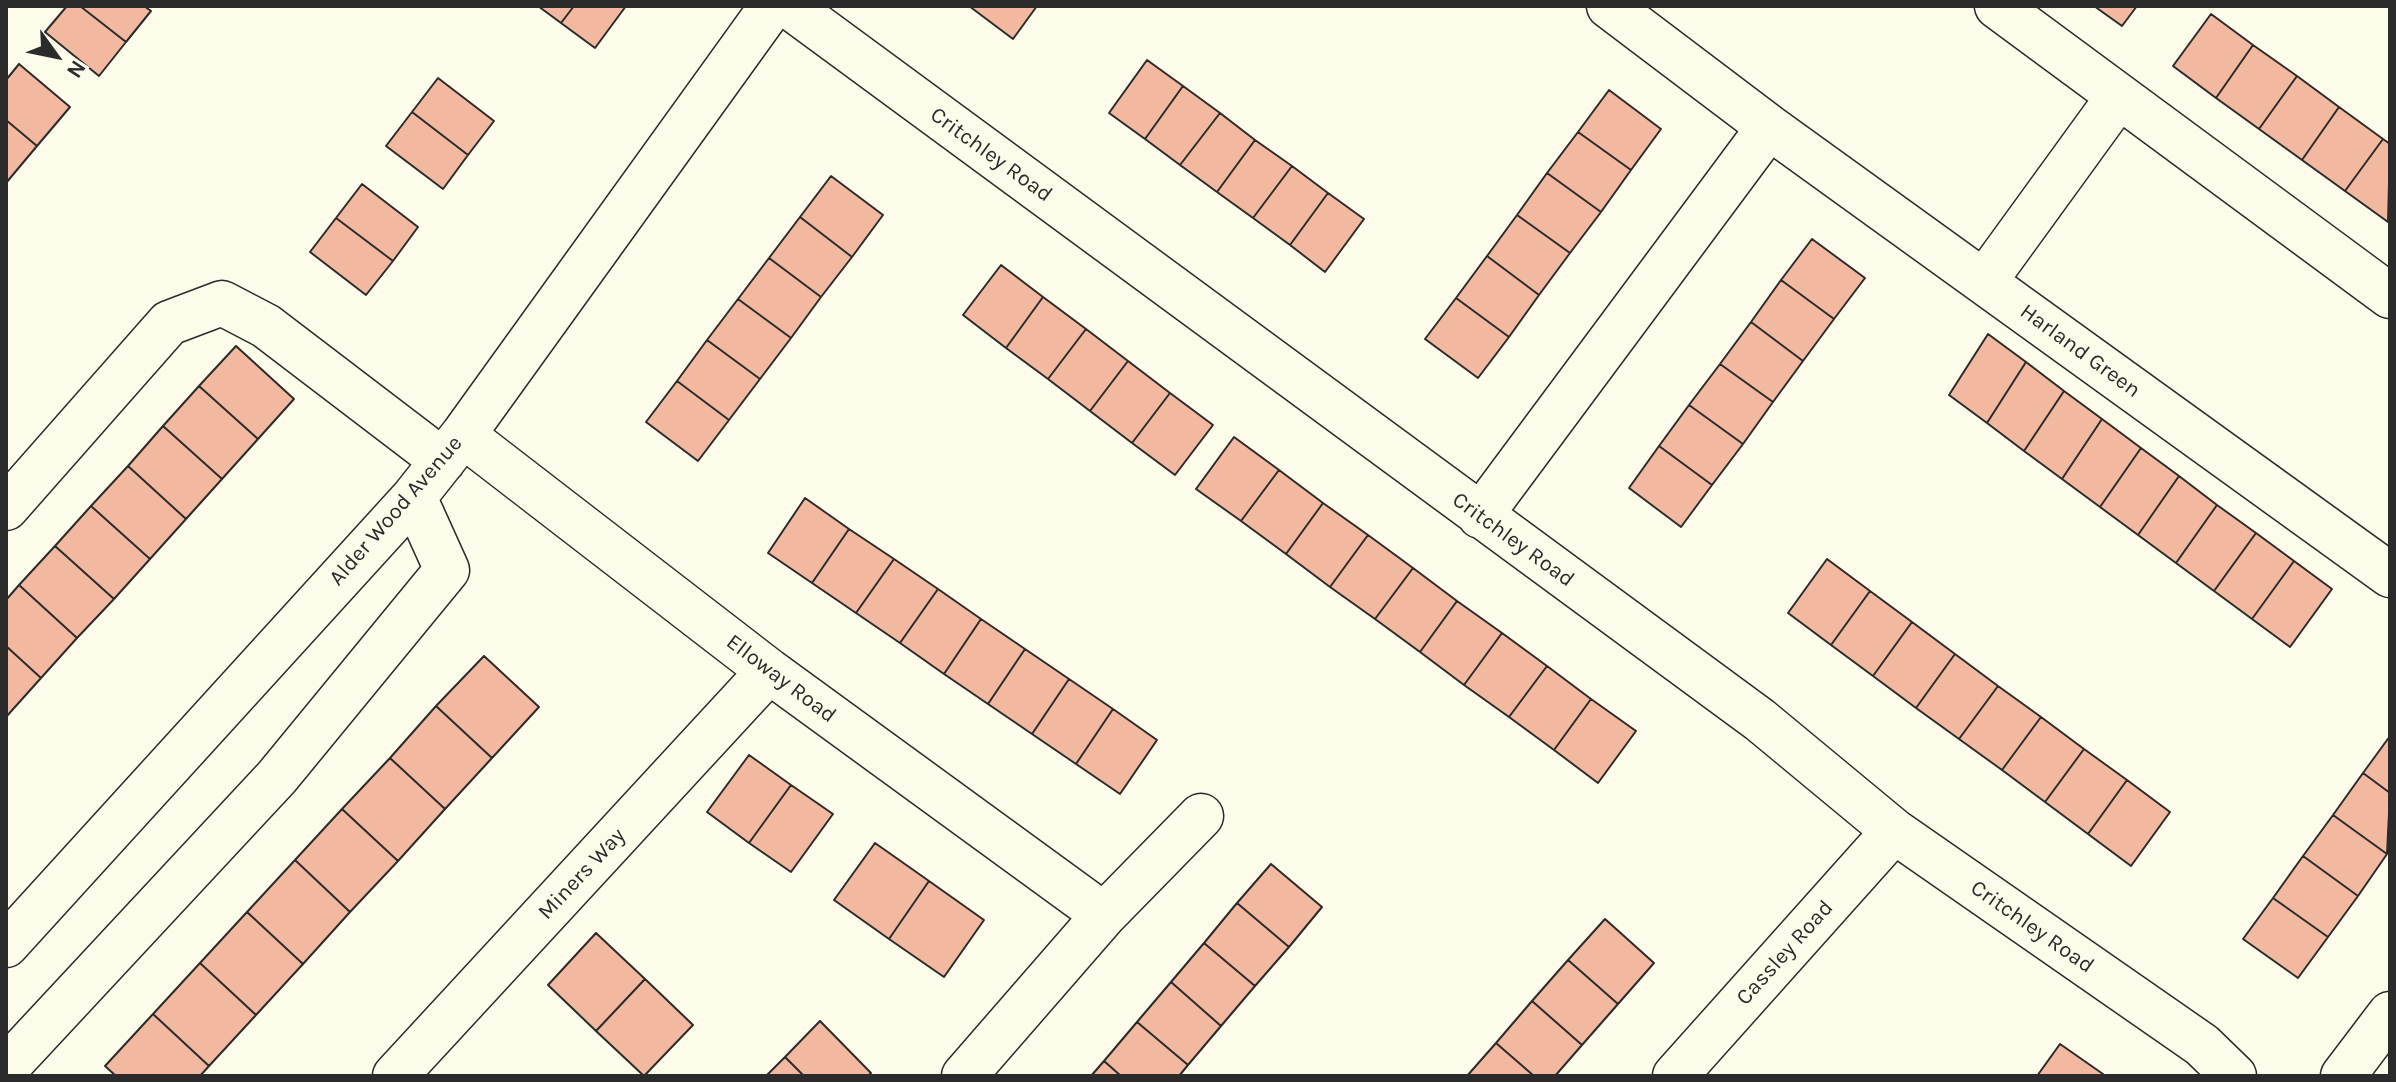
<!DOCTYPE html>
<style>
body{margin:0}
#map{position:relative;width:2396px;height:1082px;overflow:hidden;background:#fdfbea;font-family:Karla,sans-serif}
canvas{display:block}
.frame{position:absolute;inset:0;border:8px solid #2b2b2b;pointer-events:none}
.north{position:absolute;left:16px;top:16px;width:80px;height:80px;-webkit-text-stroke:6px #fdfbea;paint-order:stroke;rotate:123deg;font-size:22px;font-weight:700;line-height:32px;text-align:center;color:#2b2b2b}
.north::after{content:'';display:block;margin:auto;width:28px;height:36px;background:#2b2b2b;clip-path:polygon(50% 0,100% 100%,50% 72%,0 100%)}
</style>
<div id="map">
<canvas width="2396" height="1082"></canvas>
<div class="frame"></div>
<div class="north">N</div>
</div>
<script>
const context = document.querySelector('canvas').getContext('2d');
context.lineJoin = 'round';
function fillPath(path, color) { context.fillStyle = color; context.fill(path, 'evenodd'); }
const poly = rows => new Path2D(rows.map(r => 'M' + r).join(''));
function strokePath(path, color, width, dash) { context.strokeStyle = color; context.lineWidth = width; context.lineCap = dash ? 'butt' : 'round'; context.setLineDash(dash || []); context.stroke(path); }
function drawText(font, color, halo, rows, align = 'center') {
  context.font = font + ' Karla,sans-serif'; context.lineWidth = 6; context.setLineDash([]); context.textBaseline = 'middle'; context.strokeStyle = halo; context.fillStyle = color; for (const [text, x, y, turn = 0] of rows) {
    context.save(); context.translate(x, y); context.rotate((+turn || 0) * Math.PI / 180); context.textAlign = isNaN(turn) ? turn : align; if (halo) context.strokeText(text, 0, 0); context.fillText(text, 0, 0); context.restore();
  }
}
const building = poly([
 [67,6,80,6,126,42,99,76,45,32,67,6],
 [80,6,144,6,151,11,126,42,80,6],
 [538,6,574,6,561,23,538,6],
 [574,6,626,6,595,48,561,23,574,6],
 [969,6,1037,6,1013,39,969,6],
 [2094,6,2137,6,2122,26,2094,6],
 [2211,14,2253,45,2216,98,2173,66,2211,14],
 [2253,45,2297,76,2259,129,2216,98,2253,45],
 [1147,60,1183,86,1145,139,1109,113,1147,60],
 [19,64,70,107,37,146,6,120,6,80,19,64],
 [2297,76,2339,107,2302,160,2259,129,2297,76],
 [438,78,494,121,468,155,412,112,438,78],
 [1183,86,1220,113,1180,165,1145,139,1183,86],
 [1609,90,1661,129,1631,170,1578,132,1609,90],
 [2339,107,2383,139,2345,191,2302,160,2339,107],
 [412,112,468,155,443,189,386,146,412,112],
 [1220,113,1255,140,1217,192,1180,165,1220,113],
 [6,120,37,146,6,183,6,120],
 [1578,132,1631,170,1601,212,1547,173,1578,132],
 [2383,139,2390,144,2388,222,2345,191,2383,139],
 [1255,140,1292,166,1253,218,1217,192,1255,140],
 [1292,166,1328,193,1290,245,1253,218,1292,166],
 [1547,173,1601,212,1570,253,1517,215,1547,173],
 [831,176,883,215,852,257,800,217,831,176],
 [362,184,418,227,393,261,336,218,362,184],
 [1328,193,1364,219,1325,272,1290,245,1328,193],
 [1517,215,1570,253,1539,295,1487,256,1517,215],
 [800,217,852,257,821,297,769,258,800,217],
 [336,218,393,261,366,295,310,252,336,218],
 [1812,239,1865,278,1834,319,1781,280,1812,239],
 [1487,256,1539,295,1509,337,1456,298,1487,256],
 [769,258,821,297,791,338,738,299,769,258],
 [1001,265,1043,297,1006,348,963,315,1001,265],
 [1781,280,1834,319,1803,361,1751,322,1781,280],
 [1043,297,1086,329,1048,379,1006,348,1043,297],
 [1456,298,1509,337,1478,378,1425,339,1456,298],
 [738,299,791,338,760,379,707,340,738,299],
 [1751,322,1803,361,1773,402,1720,364,1751,322],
 [1086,329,1128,361,1090,411,1048,379,1086,329],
 [1988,334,2026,362,1987,423,1949,395,1988,334],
 [707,340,760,379,729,420,677,381,707,340],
 [236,346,294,399,258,439,199,386,236,346],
 [1128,361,1170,393,1132,443,1090,411,1128,361],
 [2026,362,2064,391,2024,451,1987,423,2026,362],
 [1720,364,1773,402,1743,444,1689,405,1720,364],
 [677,381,729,420,698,461,646,422,677,381],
 [199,386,258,439,222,479,163,426,199,386],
 [2064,391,2102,419,2062,479,2024,451,2064,391],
 [1170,393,1213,425,1175,475,1132,443,1170,393],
 [1689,405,1743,444,1712,485,1659,446,1689,405],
 [2102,419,2141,448,2100,507,2062,479,2102,419],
 [163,426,222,479,186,519,128,466,163,426],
 [1234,437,1279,470,1241,521,1196,489,1234,437],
 [1659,446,1712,485,1681,527,1629,488,1659,446],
 [2141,448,2179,476,2138,535,2100,507,2141,448],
 [128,466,186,519,150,559,91,506,128,466],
 [1279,470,1323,503,1286,554,1241,521,1279,470],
 [2179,476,2217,505,2176,563,2138,535,2179,476],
 [805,498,849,529,812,583,768,553,805,498],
 [1323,503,1368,535,1330,587,1286,554,1323,503],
 [2217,505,2256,533,2214,591,2176,563,2217,505],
 [91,506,150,559,114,599,55,546,91,506],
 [849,529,894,559,856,613,812,583,849,529],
 [2256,533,2294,561,2252,619,2214,591,2256,533],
 [1368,535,1413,568,1375,619,1330,587,1368,535],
 [55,546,114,599,77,638,19,585,55,546],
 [894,559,938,589,900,643,856,613,894,559],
 [1827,559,1870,591,1831,645,1788,613,1827,559],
 [2294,561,2332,589,2290,647,2252,619,2294,561],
 [1413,568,1457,601,1420,652,1375,619,1413,568],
 [19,585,77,638,41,678,6,646,6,600,19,585],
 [938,589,981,619,944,674,900,643,938,589],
 [1870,591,1912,622,1873,676,1831,645,1870,591],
 [1457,601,1502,633,1464,685,1420,652,1457,601],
 [981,619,1025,649,988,704,944,674,981,619],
 [1912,622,1955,654,1916,708,1873,676,1912,622],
 [1502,633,1547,666,1509,717,1464,685,1502,633],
 [6,646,41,678,6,717,6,646],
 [1025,649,1069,679,1032,734,988,704,1025,649],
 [1955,654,1998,686,1959,739,1916,708,1955,654],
 [484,656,539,707,492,758,436,706,484,656],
 [1547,666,1591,699,1554,750,1509,717,1547,666],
 [1069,679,1113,709,1076,764,1032,734,1069,679],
 [1998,686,2041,717,2002,770,1959,739,1998,686],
 [1591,699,1636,731,1598,783,1554,750,1591,699],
 [436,706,492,758,445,809,390,758,436,706],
 [1113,709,1157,740,1120,794,1076,764,1113,709],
 [2041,717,2084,749,2045,802,2002,770,2041,717],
 [2390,736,2390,793,2363,773,2390,736],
 [2084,749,2127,780,2088,834,2045,802,2084,749],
 [749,755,791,785,749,843,707,812,749,755],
 [390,758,445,809,398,861,342,809,390,758],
 [2363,773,2390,793,2387,854,2333,815,2363,773],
 [2127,780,2170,812,2131,866,2088,834,2127,780],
 [791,785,833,814,791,872,749,843,791,785],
 [342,809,398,861,350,912,295,860,342,809],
 [2333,815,2387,854,2358,896,2303,856,2333,815],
 [875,843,929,881,889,939,834,900,875,843],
 [2303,856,2358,896,2328,937,2273,898,2303,856],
 [295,860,350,912,303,964,247,912,295,860],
 [1271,864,1322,907,1289,947,1237,903,1271,864],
 [929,881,984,920,944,977,889,939,929,881],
 [2273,898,2328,937,2298,978,2243,939,2273,898],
 [1237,903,1289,947,1255,986,1204,943,1237,903],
 [247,912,303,964,256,1015,200,963,247,912],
 [1605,919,1654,963,1618,1004,1568,960,1605,919],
 [596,933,645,979,596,1031,548,985,596,933],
 [1204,943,1255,986,1221,1026,1171,982,1204,943],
 [1568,960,1618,1004,1582,1045,1532,1001,1568,960],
 [200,963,256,1015,209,1066,153,1014,200,963],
 [645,979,693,1025,644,1076,596,1031,645,979],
 [1171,982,1221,1026,1188,1065,1137,1022,1171,982],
 [1532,1001,1582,1045,1555,1076,1534,1076,1496,1043,1532,1001],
 [153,1014,209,1066,200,1076,116,1076,105,1066,153,1014],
 [820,1021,871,1073,868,1076,804,1076,785,1057,820,1021],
 [1137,1022,1188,1065,1179,1076,1121,1076,1104,1061,1137,1022],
 [1496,1043,1534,1076,1467,1076,1496,1043],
 [2060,1044,2103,1074,2102,1076,2037,1076,2060,1044],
 [785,1057,804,1076,766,1076,785,1057],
 [1104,1061,1121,1076,1091,1076,1104,1061]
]);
const minor = poly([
 [789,6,1760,720,1894,831,2202,1045,2234,1076],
 [1609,6,1769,127,2390,575],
 [1997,6,2390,296],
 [1984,282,2119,96],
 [463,435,769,671,1104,915],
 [6,508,169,323,222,303,266,326,443,461],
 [1480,516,1769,127],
 [6,945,414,497,463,435,772,6],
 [6,1068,277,777,447,570,414,497],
 [395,1076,769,671],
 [964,1076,1104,915,1201,816],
 [1675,1076,1894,831],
 [2343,1076,2390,1014]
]);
const streetNames = [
 ["Critchley Road",991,155,36],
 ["Harland Green",2080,351,36],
 ["Alder Wood Avenue",396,511,-49],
 ["Critchley Road",1513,540,36],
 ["Elloway Road",781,679,37],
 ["Miners Way",582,874,-47],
 ["Critchley Road",2032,927,35],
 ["Cassley Road",1785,953,-48]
];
fillPath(building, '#f2b8a0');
strokePath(building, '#2b2b2b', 2);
strokePath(minor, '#2b2b2b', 47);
strokePath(minor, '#fdfbea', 44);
drawText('22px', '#2b2b2b', '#fdfbea', streetNames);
</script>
